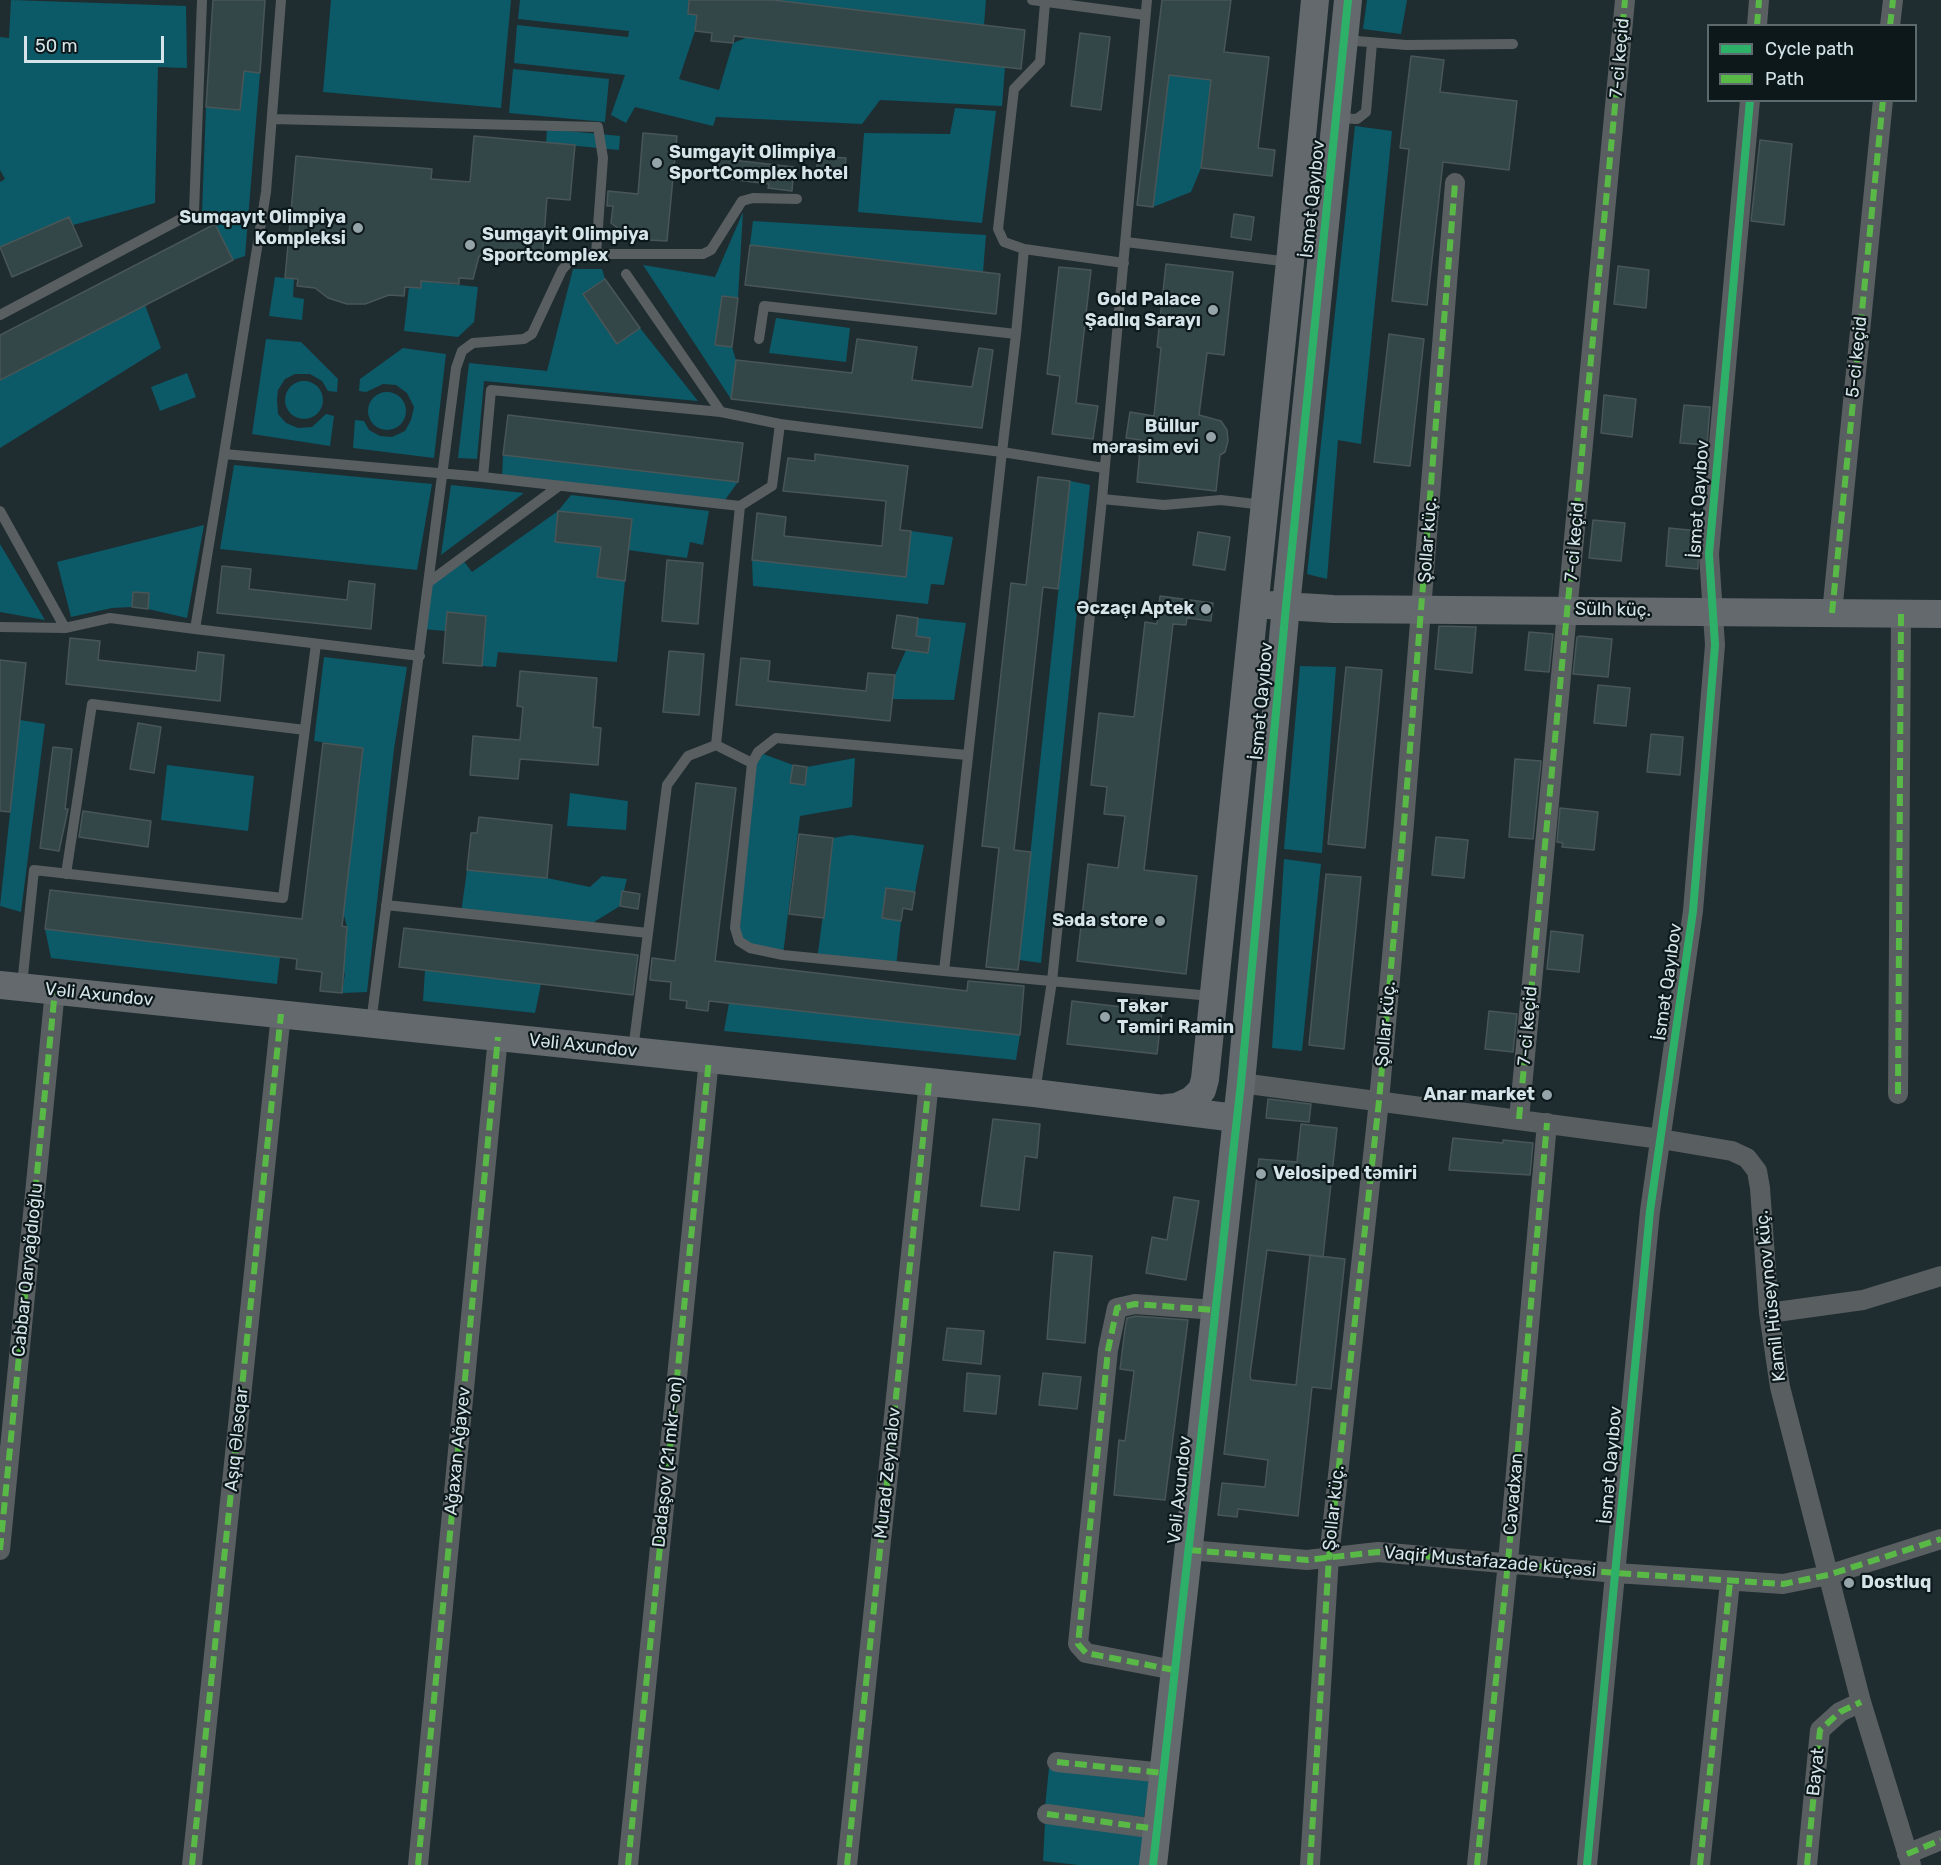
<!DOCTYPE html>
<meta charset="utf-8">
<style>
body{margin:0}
#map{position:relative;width:1941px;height:1865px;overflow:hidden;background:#1f2d31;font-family:Rubik,sans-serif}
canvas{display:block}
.legend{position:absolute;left:1707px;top:24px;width:210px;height:78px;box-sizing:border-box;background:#0d181b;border:2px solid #5d6a6d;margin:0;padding:8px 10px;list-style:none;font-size:18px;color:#d5e4e8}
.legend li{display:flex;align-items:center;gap:12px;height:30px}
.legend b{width:30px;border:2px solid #5d6a6d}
.scale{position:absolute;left:24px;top:36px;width:140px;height:27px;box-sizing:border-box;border:3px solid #d5e4e8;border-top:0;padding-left:8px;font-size:18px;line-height:21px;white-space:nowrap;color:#d5e4e8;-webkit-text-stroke:4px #0d181b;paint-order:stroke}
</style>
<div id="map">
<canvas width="1941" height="1865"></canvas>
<ul class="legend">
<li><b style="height:8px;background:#2db169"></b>Cycle path</li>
<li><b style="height:8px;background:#58b947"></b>Path</li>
</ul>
<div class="scale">50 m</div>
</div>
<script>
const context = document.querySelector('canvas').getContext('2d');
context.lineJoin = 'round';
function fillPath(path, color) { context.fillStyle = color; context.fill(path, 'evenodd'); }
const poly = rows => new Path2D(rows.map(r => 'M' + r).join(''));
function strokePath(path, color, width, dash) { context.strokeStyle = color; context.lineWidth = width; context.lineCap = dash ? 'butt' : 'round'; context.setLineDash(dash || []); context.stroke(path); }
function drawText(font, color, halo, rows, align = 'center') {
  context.font = font + ' Rubik,sans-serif'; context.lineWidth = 4.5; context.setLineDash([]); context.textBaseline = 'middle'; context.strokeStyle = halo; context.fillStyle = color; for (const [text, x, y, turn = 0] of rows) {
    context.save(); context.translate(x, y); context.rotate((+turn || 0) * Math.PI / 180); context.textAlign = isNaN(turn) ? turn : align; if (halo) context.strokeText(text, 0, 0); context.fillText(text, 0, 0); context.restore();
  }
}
const green = poly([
 [11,0,186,6,187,68,158,67,155,203,73,225,69,217,0,247,0,182,5,179,0,170,0,37,9,38],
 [331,0,511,0,501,108,323,92],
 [520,0,689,0,688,13,697,15,695,31,679,79,719,90,733,43,748,37,1005,67,1002,106,880,100,862,124,716,117,713,126,635,107,626,123,611,115,625,75,514,63,517,25,628,37,629,31,518,19],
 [773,0,986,0,984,25],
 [1367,0,1407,0,1401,34,1363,29],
 [1176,15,1180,76,1211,80,1201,168,1191,192,1153,207],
 [513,69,609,79,605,122,509,113],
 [244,71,260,73,245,256,233,260,215,224,202,212,206,107,240,110],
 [955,108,996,111,982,223,858,212,864,133,950,134],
 [1355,126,1392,131,1361,444,1338,440,1327,579,1307,574],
 [547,129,620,136,619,150,546,143],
 [743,212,738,298,722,296,715,345,732,347,736,360,731,399,643,265,715,277],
 [753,221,986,235,983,272,750,245],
 [573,269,602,269,605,279,583,295,617,344,640,328,698,401,484,381,477,459,458,458,469,363,547,371],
 [275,277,294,279,293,297,304,299,302,320,269,316],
 [421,281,478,287,474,322,458,337,404,331,409,287,421,288],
 [145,305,161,348,0,448,0,380],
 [776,318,850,328,846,362,769,353],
 [266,339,301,342,338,379,337,392,328,391,322,381,310,374,295,374,285,379,278,390,277,400,278,414,286,423,298,428,312,427,326,414,334,416,330,446,252,434],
 [403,348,446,354,434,458,353,448,355,420,364,421,369,430,380,436,392,437,405,431,411,420,414,407,407,393,396,385,383,384,366,392,359,391,360,379],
 [187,373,196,397,160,411,151,387],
 '285 400a19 19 0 1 1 38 0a19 19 0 1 1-38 0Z',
 '368 411a19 19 0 1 1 38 0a19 19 0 1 1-38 0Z',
 [503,455,738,482,722,504,502,479],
 [234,465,432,484,417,570,220,549],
 [1070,481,1090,485,1041,963,1019,960],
 [451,485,524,493,441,555],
 [571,495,709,511,703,545,690,542,687,558,628,550,631,519,558,511,555,542,601,547,597,577,625,581,617,662,498,652,496,667,482,666,486,616,448,612,445,631,423,629,429,582,462,559,472,572,558,511],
 [204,525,187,618,148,609,149,593,133,592,132,607,112,608,71,617,57,562],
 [911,531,953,537,944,585,931,584,928,604,753,586,752,560,905,577],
 [0,544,45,620,0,612],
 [918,618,966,623,954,700,892,699,895,675,906,650,928,653,930,638,916,636],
 [324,657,407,667,394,749,367,992,342,993,345,973,336,972,345,948,347,927,343,912,362,748,314,741],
 [1300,666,1336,667,1322,853,1284,849],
 [20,720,45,724,21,912,0,906],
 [758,752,793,765,791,783,805,785,807,767,855,758,852,807,800,816,783,955,739,941,752,763],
 [167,765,254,776,248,831,161,820],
 [570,793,628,801,626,830,567,826],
 [851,835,924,845,915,892,886,889,882,918,901,921,896,967,817,960,833,838],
 [1284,859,1321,864,1302,1051,1272,1048],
 [467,870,547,878,590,887,602,876,627,879,620,906,586,927,461,913],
 [45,929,280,957,277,984,51,958],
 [425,970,541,984,535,1013,423,1001],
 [729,1003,1020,1035,1016,1060,724,1031],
 [1049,1768,1149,1781,1144,1817,1045,1807],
 [1045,1822,1143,1832,1141,1865,1078,1865,1043,1861]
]);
const building = poly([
 [213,0,265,0,260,73,244,71,240,110,206,107,213,0],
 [689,0,773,0,1025,30,1021,69,734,36,733,43,711,41,712,33,695,31,697,15,688,14,689,0],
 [1162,0,1231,0,1224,52,1269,57,1258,148,1275,150,1272,176,1201,168,1211,80,1169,75,1153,207,1137,205,1162,0],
 [1080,33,1110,37,1101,110,1071,106,1080,33],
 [1411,56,1444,60,1440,92,1517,101,1509,170,1443,162,1427,305,1392,301,1409,149,1400,148,1411,56],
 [643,133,677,136,667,241,631,239,611,223,613,206,607,206,608,191,638,194,643,133],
 [474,136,575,145,570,200,547,198,542,261,479,256,473,279,459,278,459,284,421,281,421,288,405,287,404,296,389,295,365,304,347,304,328,298,315,288,297,286,298,279,285,278,296,156,432,169,431,179,470,182,474,136],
 [1760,140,1792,144,1784,225,1751,221,1760,140],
 [818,156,846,158,844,178,816,176,818,156],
 [715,158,794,167,792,191,768,188,769,184,713,177,715,158],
 [1234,214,1254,217,1251,240,1231,237,1234,214],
 [69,217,82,246,12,277,0,247,69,217],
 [215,224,233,260,0,380,0,335,215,224],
 [750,245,1000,274,996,314,745,285,750,245],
 [1166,264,1233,272,1224,355,1207,353,1199,415,1221,421,1227,430,1228,441,1225,452,1220,455,1216,491,1137,482,1141,440,1126,438,1130,412,1154,416,1161,348,1157,347,1166,264],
 [1618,266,1649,270,1646,308,1614,304,1618,266],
 [1059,267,1091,270,1076,403,1098,406,1093,439,1052,434,1060,376,1047,374,1059,267],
 [605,279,640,328,617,344,583,294,605,279],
 [722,296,738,298,732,347,715,345,722,296],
 [1389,334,1424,339,1410,466,1374,462,1389,334],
 [857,339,917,347,912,380,972,387,979,348,993,350,982,428,731,399,736,360,852,373,857,339],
 [1604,395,1636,399,1632,437,1601,433,1604,395],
 [1684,405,1710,407,1707,445,1680,443,1684,405],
 [508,415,743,443,738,482,503,455,508,415],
 [815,454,908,466,900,530,911,531,906,577,752,560,757,513,786,517,784,536,882,546,886,501,783,491,788,458,815,461,815,454],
 [1038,477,1070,481,1058,589,1043,587,1014,850,1031,852,1018,970,986,967,999,848,982,846,1011,583,1026,585,1038,477],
 [558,511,632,519,625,581,597,577,601,547,555,542,558,511],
 [1593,520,1625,523,1621,561,1589,558,1593,520],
 [1669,528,1699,531,1698,569,1666,566,1669,528],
 [1198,532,1230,537,1225,570,1193,565,1198,532],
 [667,560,703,563,698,624,662,621,667,560],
 [222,566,251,569,249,589,347,600,349,581,375,584,371,629,217,613,222,566],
 [133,592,149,593,148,609,132,607,133,592],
 [1160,596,1213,603,1211,621,1187,618,1186,625,1173,624,1144,870,1197,876,1186,974,1077,961,1088,864,1118,868,1125,816,1104,814,1107,787,1091,785,1099,713,1134,717,1145,622,1157,624,1160,596],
 [447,612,486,616,482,666,443,663,447,612],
 [897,615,918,618,916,636,930,638,928,653,892,648,897,615],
 [1439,626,1476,627,1472,673,1435,669,1439,626],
 [1529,632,1553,634,1549,672,1525,670,1529,632],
 [1580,636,1612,639,1608,677,1573,674,1577,637,1580,636],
 [70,638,100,641,98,660,196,671,198,652,224,655,220,701,66,684,70,638],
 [669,651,704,654,699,715,663,712,669,651],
 [741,658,770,661,768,681,866,691,868,673,895,675,890,721,736,705,741,658],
 [0,660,26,663,10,812,0,811,0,660],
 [1346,667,1382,670,1365,848,1328,844,1346,667],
 [520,671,597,678,593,727,601,728,598,765,520,759,518,779,470,775,473,736,520,740,523,707,517,706,520,671],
 [1598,685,1630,688,1626,726,1594,723,1598,685],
 [138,723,161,727,154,773,130,769,138,723],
 [1651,734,1683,737,1680,775,1647,772,1651,734],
 [323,743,363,748,342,926,347,927,342,993,320,991,322,972,296,969,297,959,45,929,50,890,302,919,323,743],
 [53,747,72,749,65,809,68,809,59,851,40,848,53,747],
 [1515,759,1541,761,1533,839,1509,837,1515,759],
 [793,765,807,767,805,785,790,783,793,765],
 [696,783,736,788,715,961,967,991,968,981,1024,986,1020,1035,709,1001,708,1011,686,1008,687,1001,670,999,671,982,650,980,652,958,675,961,696,783],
 [1560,808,1598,812,1594,850,1562,847,1563,843,1557,842,1560,808],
 [83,811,151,821,148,847,79,837,83,811],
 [479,817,552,825,547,878,467,870,471,833,477,833,479,817],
 [799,834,833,838,824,918,789,914,799,834],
 [1436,837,1468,840,1464,878,1432,875,1436,837],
 [1326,874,1361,877,1344,1049,1309,1045,1326,874],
 [886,888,915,892,912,910,903,908,901,921,882,918,886,888],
 [622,891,640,894,638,909,620,906,622,891],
 [404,928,638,955,633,995,399,967,404,928],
 [1551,931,1583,935,1579,972,1547,969,1551,931],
 [1123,999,1163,1003,1157,1054,1067,1044,1072,1001,1122,1007,1123,999],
 [1489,1011,1517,1014,1513,1052,1485,1049,1489,1011],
 [1268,1099,1311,1104,1309,1122,1266,1118,1268,1099],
 [993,1119,1040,1124,1037,1158,1025,1156,1019,1210,981,1206,993,1119],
 [1301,1124,1337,1128,1323,1257,1267,1250,1250,1375,1251,1380,1296,1385,1310,1255,1345,1259,1331,1389,1312,1387,1298,1516,1238,1509,1237,1517,1218,1515,1222,1483,1265,1487,1268,1460,1224,1454,1259,1159,1297,1162,1301,1124],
 [1453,1138,1503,1143,1503,1140,1533,1143,1530,1175,1449,1170,1453,1138],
 [1174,1197,1199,1201,1186,1280,1146,1273,1152,1237,1167,1240,1174,1197],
 [1054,1252,1092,1256,1085,1343,1047,1339,1054,1252],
 [1136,1316,1188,1320,1165,1500,1114,1495,1119,1440,1125,1441,1134,1371,1120,1369,1125,1329,1127,1318,1136,1316],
 [947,1328,984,1331,981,1364,943,1360,947,1328],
 [967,1373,1000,1376,996,1414,964,1411,967,1373],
 [1043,1373,1081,1377,1077,1409,1039,1405,1043,1373]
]);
const lane = poly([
 [281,0,266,192,224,454,483,477,740,506,772,486,780,424,1002,452,1016,334,764,306,759,339],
 [1032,0,1145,15],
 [1344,40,1406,45,1513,44],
 [1337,118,1357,119,1366,112,1372,43],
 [272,119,598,127,603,158,596,254],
 [1126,242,1290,262],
 [1024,249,1124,263],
 [626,274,721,412,780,424],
 [0,315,194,212,202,0],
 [1016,334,1024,249,1004,242,998,229,1014,89,1040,62,1045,3],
 [224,454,195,629,420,656],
 [1104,468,1002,452,944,971,1211,996],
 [483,477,491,390,721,412],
 [1102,499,1164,505,1221,500,1264,505],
 [740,506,716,745,752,763,735,928,739,941,750,948,783,955,944,971],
 [0,511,65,628],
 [429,582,559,486],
 [0,627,65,628,110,618,195,629],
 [752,763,758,752,776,738,967,755],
 [66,874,92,704,305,730],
 [386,905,648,933],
 [22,985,34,870,283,898,316,644],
 [371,1023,456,368,462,351,473,343,524,339,532,334,562,270,573,257,585,254,703,254,711,250,742,201,753,198,797,199],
 [633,1050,667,785,688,756,716,745],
 [1035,1092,1052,981,1102,499,1147,0]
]);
const street = poly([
 [1757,26,1759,0],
 [1890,26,1893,0],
 [1832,613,1883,100],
 [1241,1083,1661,1139,1732,1151,1747,1158,1757,1171,1760,1188,1769,1313,1780,1387,1861,1702,1911,1865],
 [1898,1094,1901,614],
 [1519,1119,1625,0],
 [1769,1313,1863,1300,1941,1276],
 [0,1550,55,990],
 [1189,1550,1307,1560,1378,1552,1616,1573,1783,1584,1828,1575,1941,1539],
 [1174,1670,1086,1653,1078,1644,1108,1350,1117,1308,1135,1304,1215,1310],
 [1057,1762,1164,1773],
 [1047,1814,1157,1829],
 [1907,1854,1941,1840],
 [192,1865,281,1014],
 [418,1865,498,1037],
 [628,1865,709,1059],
 [847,1865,929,1082],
 [1310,1865,1329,1557,1379,1101,1404,823,1455,183],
 [1477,1865,1508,1562,1547,1123],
 [1587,1865,1650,1211,1693,911,1715,645,1709,554,1750,100],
 [1700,1865,1730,1582],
 [1807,1865,1820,1730,1840,1712,1861,1702]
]);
const secondary = poly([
 [1268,605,1333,609,1941,614],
 [0,985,1034,1093,1236,1118],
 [1166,1108,1177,1107,1192,1100,1202,1090,1205,1079,1290,262,1315,0],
 [1153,1865,1241,1083,1286,606,1348,0]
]);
const quiet = poly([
 [1757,26,1759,0],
 [1890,26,1893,0],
 [1832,613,1883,100],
 [1898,1094,1901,614],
 [1519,1119,1625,0],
 [0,1550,55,990],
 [1189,1550,1307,1560,1378,1552,1616,1573,1783,1584,1828,1575,1941,1539],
 [1174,1670,1086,1653,1078,1644,1108,1350,1117,1308,1135,1304,1215,1310],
 [1057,1762,1164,1773],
 [1047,1814,1157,1829],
 [1907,1854,1941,1840],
 [192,1865,281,1014],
 [418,1865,498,1037],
 [628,1865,709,1059],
 [847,1865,929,1082],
 [1310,1865,1329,1557,1379,1101,1404,823,1455,183],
 [1477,1865,1508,1562,1547,1123],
 [1700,1865,1730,1582],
 [1807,1865,1820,1730,1840,1712,1861,1702]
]);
const cycleway = poly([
 [1153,1865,1241,1083,1286,606,1348,0],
 [1587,1865,1650,1211,1693,911,1715,645,1709,554,1750,100]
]);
const markers = [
 [657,163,6,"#95a4a8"],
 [358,228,6,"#95a4a8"],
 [470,245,6,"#95a4a8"],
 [1213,310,6,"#95a4a8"],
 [1211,437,6,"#95a4a8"],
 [1206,609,6,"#95a4a8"],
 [1160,921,6,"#95a4a8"],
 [1105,1017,6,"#95a4a8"],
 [1547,1095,6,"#95a4a8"],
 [1261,1174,6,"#95a4a8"],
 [1849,1583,6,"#95a4a8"]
];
const streetNames = [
 ["7-ci keçid",1620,58,-85],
 ["İsmət Qayıbov",1313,199,-84],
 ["5-ci keçid",1857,357,-84],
 ["İsmət Qayıbov",1699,499,-86],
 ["Şollar küç.",1428,540,-86],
 ["7-ci keçid",1575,542,-85],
 ["Sülh küç.",1613,610,1],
 ["İsmət Qayıbov",1262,701,-85],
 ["İsmət Qayıbov",1668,982,-82],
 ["Vəli Axundov",99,995,6],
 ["Şollar küç.",1386,1024,-85],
 ["7-ci keçid",1528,1026,-85],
 ["Vəli Axundov",583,1046,6],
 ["Cabbar Qaryağdıoğlu",28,1270,-84],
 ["Kamil Hüseynov küç.",1771,1296,-96],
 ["Aşıq Ələsqar",237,1439,-84],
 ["Ağaxan Ağayev",458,1451,-84],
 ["Dadaşov (21 mkr-on)",668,1462,-84],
 ["İsmət Qayıbov",1611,1465,-85],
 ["Murad Zeynalov",888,1473,-84],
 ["Vəli Axundov",1180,1490,-84],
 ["Cavadxan",1514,1494,-85],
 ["Şollar küç.",1334,1508,-84],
 ["Vaqif Mustafazade küçəsi",1490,1562,5],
 ["Bayat",1816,1772,-84]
];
const poiNames = [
 ["Sumgayit Olimpiya",669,153,"left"],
 ["SportComplex hotel",669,174,"left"],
 ["Sumqayıt Olimpiya",346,218],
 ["Kompleksi",346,239],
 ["Sumgayit Olimpiya",482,235,"left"],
 ["Sportcomplex",482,256,"left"],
 ["Gold Palace",1201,300],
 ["Şadlıq Sarayı",1201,321],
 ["Büllur",1199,427],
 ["mərasim evi",1199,448],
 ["Əczaçı Aptek",1194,609],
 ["Səda store",1148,921],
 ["Tәkәr",1117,1007,"left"],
 ["Tәmiri Ramin",1117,1028,"left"],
 ["Anar market",1535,1095],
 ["Velosiped təmiri",1273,1174,"left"],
 ["Dostluq",1861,1583,"left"]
];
fillPath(green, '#0c5967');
fillPath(building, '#344748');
strokePath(building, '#495658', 1.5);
strokePath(lane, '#595e61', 10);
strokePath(street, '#595e61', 20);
strokePath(secondary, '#63696c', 28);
strokePath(quiet, '#58b947', 6, [12, 6]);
strokePath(cycleway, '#2db169', 8);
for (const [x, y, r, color] of markers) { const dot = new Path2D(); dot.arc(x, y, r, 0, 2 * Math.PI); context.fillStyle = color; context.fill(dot); strokePath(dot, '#0d181b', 2); }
drawText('18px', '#d5e4e8', '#0d181b', streetNames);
drawText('bold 18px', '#d5e4e8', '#0d181b', poiNames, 'right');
</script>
